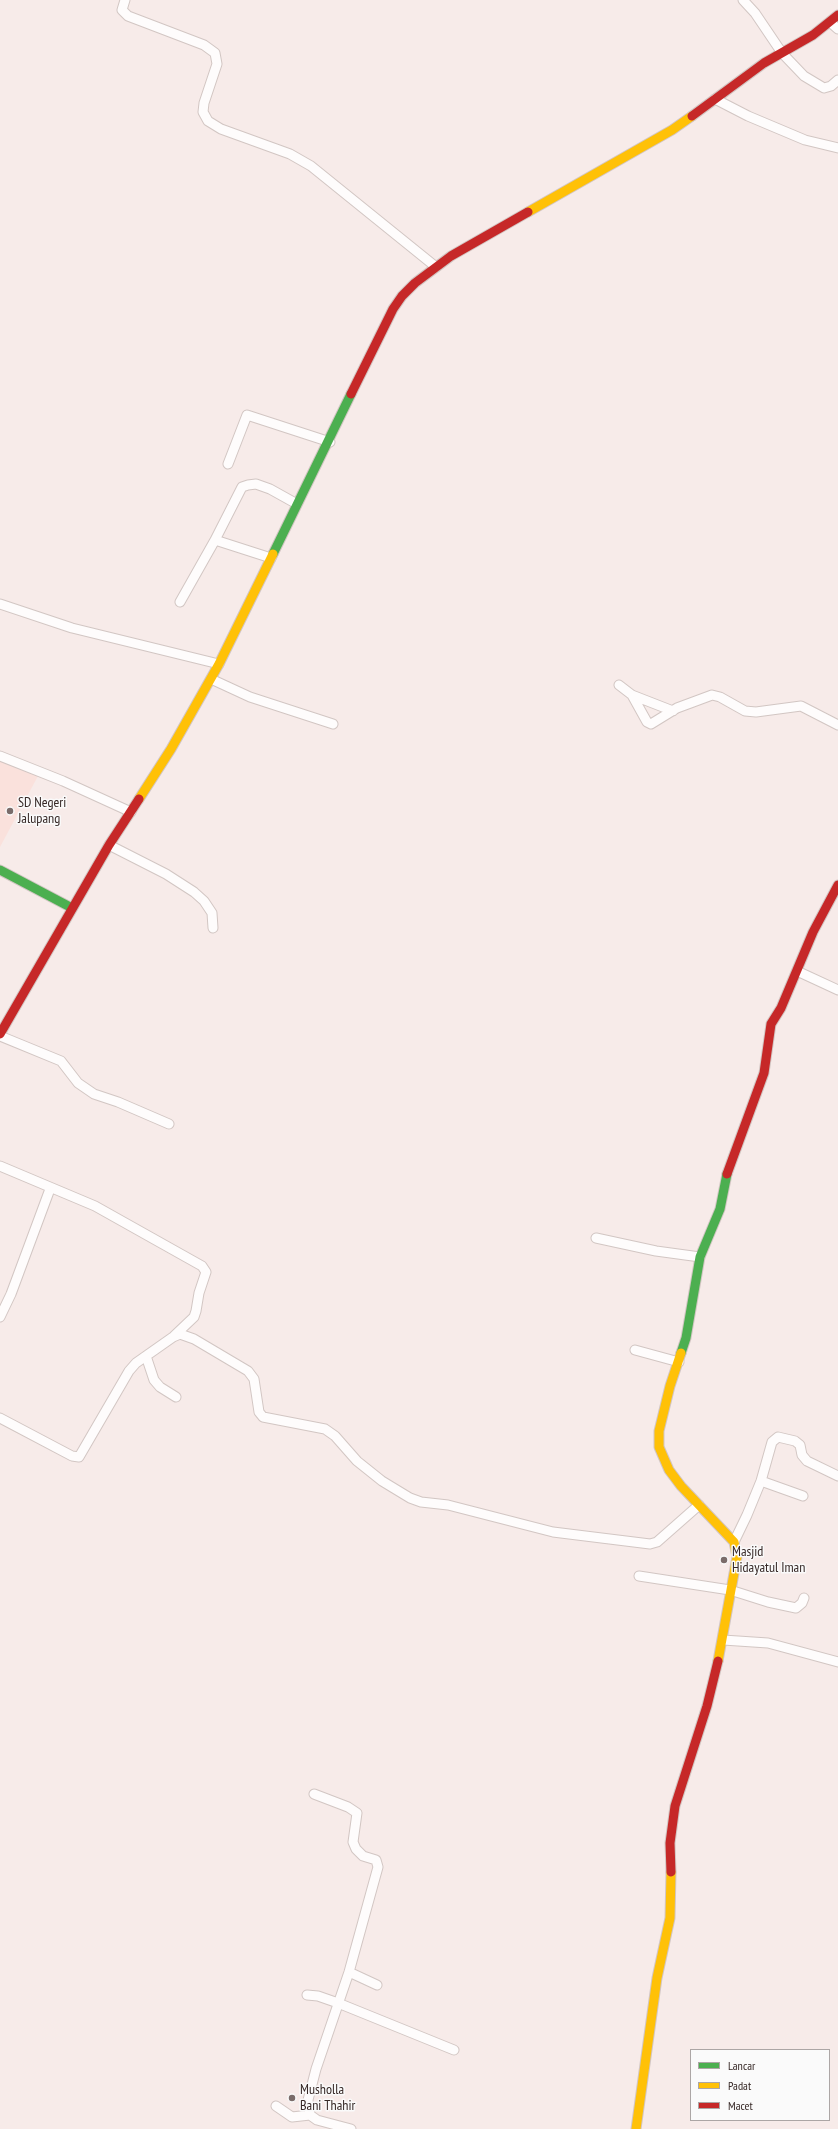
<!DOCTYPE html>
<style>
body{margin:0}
#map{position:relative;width:838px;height:2129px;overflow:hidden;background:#f7ebe9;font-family:"PT Sans Narrow",sans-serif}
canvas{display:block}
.legend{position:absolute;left:690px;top:2049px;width:140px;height:72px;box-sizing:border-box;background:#fafafa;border:1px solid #aca6a5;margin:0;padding:5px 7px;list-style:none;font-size:12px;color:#362826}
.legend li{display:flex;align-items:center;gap:8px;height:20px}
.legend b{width:20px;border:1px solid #aca6a5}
</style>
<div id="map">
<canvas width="838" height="2129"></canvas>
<ul class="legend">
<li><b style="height:5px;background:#4caf50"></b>Lancar</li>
<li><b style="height:5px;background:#ffc107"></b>Padat</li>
<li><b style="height:5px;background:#c62828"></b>Macet</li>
</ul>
</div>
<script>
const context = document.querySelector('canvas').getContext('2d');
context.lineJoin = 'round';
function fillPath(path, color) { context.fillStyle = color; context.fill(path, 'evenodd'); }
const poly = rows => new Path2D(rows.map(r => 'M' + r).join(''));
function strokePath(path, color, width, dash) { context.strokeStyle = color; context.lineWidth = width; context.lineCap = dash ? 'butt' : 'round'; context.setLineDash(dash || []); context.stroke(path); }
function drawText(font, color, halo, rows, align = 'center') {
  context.font = font + ' "PT Sans Narrow",sans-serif'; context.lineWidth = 3; context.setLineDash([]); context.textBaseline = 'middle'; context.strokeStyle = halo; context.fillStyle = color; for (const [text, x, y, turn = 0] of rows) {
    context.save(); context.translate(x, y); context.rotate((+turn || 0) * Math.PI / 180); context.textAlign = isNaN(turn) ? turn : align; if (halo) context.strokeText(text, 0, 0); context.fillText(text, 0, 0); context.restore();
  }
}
const built = poly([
 [0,761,38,776,0,847]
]);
const street = poly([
 [125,0,122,10,128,16,204,45,215,53,217,64,204,103,203,112,208,121,221,129,290,154,311,166,436,267],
 [743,0,755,13,782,53,804,76,824,88,831,86,838,80],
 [830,22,838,29],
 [715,99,748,116,805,140,838,148],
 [228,464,247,415,330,442],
 [271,558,215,540,242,487,248,485,256,484,270,489,297,504],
 [180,602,215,540],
 [0,604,72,628,219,664],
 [211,679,250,697,333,724],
 [619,685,632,695,647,722,651,724,677,708,712,695,720,697,745,711,756,712,801,706,838,725],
 [632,695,673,711],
 [0,756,63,781,131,812],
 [109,845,166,874,194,892,204,901,212,913,213,928],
 [797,971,838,990],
 [0,1036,61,1061,78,1083,94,1094,118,1102,169,1124],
 [0,1166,95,1206,202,1266,206,1272,199,1293,196,1311,194,1317,174,1336],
 [596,1238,656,1251,700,1257],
 [0,1317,11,1294,50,1189],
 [635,1350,679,1362],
 [146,1356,154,1380,160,1387,176,1397],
 [0,1418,72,1456,79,1457,129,1371,136,1363,173,1337,180,1334,194,1339,248,1371,254,1379,259,1412,263,1417,325,1429,335,1436,357,1461,382,1481,410,1498,421,1502,448,1505,553,1532,650,1544,657,1542,699,1505],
 [761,1481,803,1496],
 [734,1542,747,1515,761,1481,772,1442,778,1437,795,1441,800,1445,802,1455,807,1461,838,1476],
 [639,1576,730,1590,768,1602,796,1608,802,1603,804,1598],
 [723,1640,768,1643,838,1662],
 [314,1794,348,1807,357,1813,353,1842,356,1849,363,1856,376,1860,378,1867,349,1972,316,2069,308,2100,310,2115,317,2120,351,2129],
 [349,1972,377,1985],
 [307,1995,318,1996,338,2003,454,2050],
 [276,2106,292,2117,310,2115]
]);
const fast = poly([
 [273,554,351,394],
 [0,870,72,908],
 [681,1353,686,1338,700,1257,720,1209,727,1174]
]);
const slow = poly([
 [528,212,672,130,692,116],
 [139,799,171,749,219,664,273,554],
 [681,1353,670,1386,659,1431,659,1447,669,1470,681,1486,734,1542,737,1557,718,1661],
 [636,2129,657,1978,670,1918,671,1872]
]);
const jam = poly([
 [692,116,764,63,813,35,838,15],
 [351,394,393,309,402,296,415,283,451,256,528,212],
 [0,1034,109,845,139,799],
 [727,1174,764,1073,771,1024,781,1008,813,932,838,885],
 [671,1872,670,1843,675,1806,707,1706,718,1661]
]);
const markers = [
 [10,811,4,"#7a6c6a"],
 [724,1560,4,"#7a6c6a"],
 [292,2098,4,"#7a6c6a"]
];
const poiNames = [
 ["SD Negeri",18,803],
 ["Jalupang",18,819],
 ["Masjid",732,1552],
 ["Hidayatul Iman",732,1568],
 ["Musholla",300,2090],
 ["Bani Thahir",300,2106]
];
fillPath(built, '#fae1dc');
strokePath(street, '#d2c6c3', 11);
strokePath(fast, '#d2c6c3', 11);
strokePath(slow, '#d2c6c3', 11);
strokePath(jam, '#d2c6c3', 11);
strokePath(street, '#fefcfc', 9);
strokePath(fast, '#4caf50', 9);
strokePath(slow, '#ffc107', 9);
strokePath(jam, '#c62828', 9);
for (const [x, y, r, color] of markers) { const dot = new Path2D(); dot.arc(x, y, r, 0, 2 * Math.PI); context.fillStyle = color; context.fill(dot); strokePath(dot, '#fafafa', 1.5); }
drawText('14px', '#362826', '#fafafa', poiNames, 'left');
</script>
